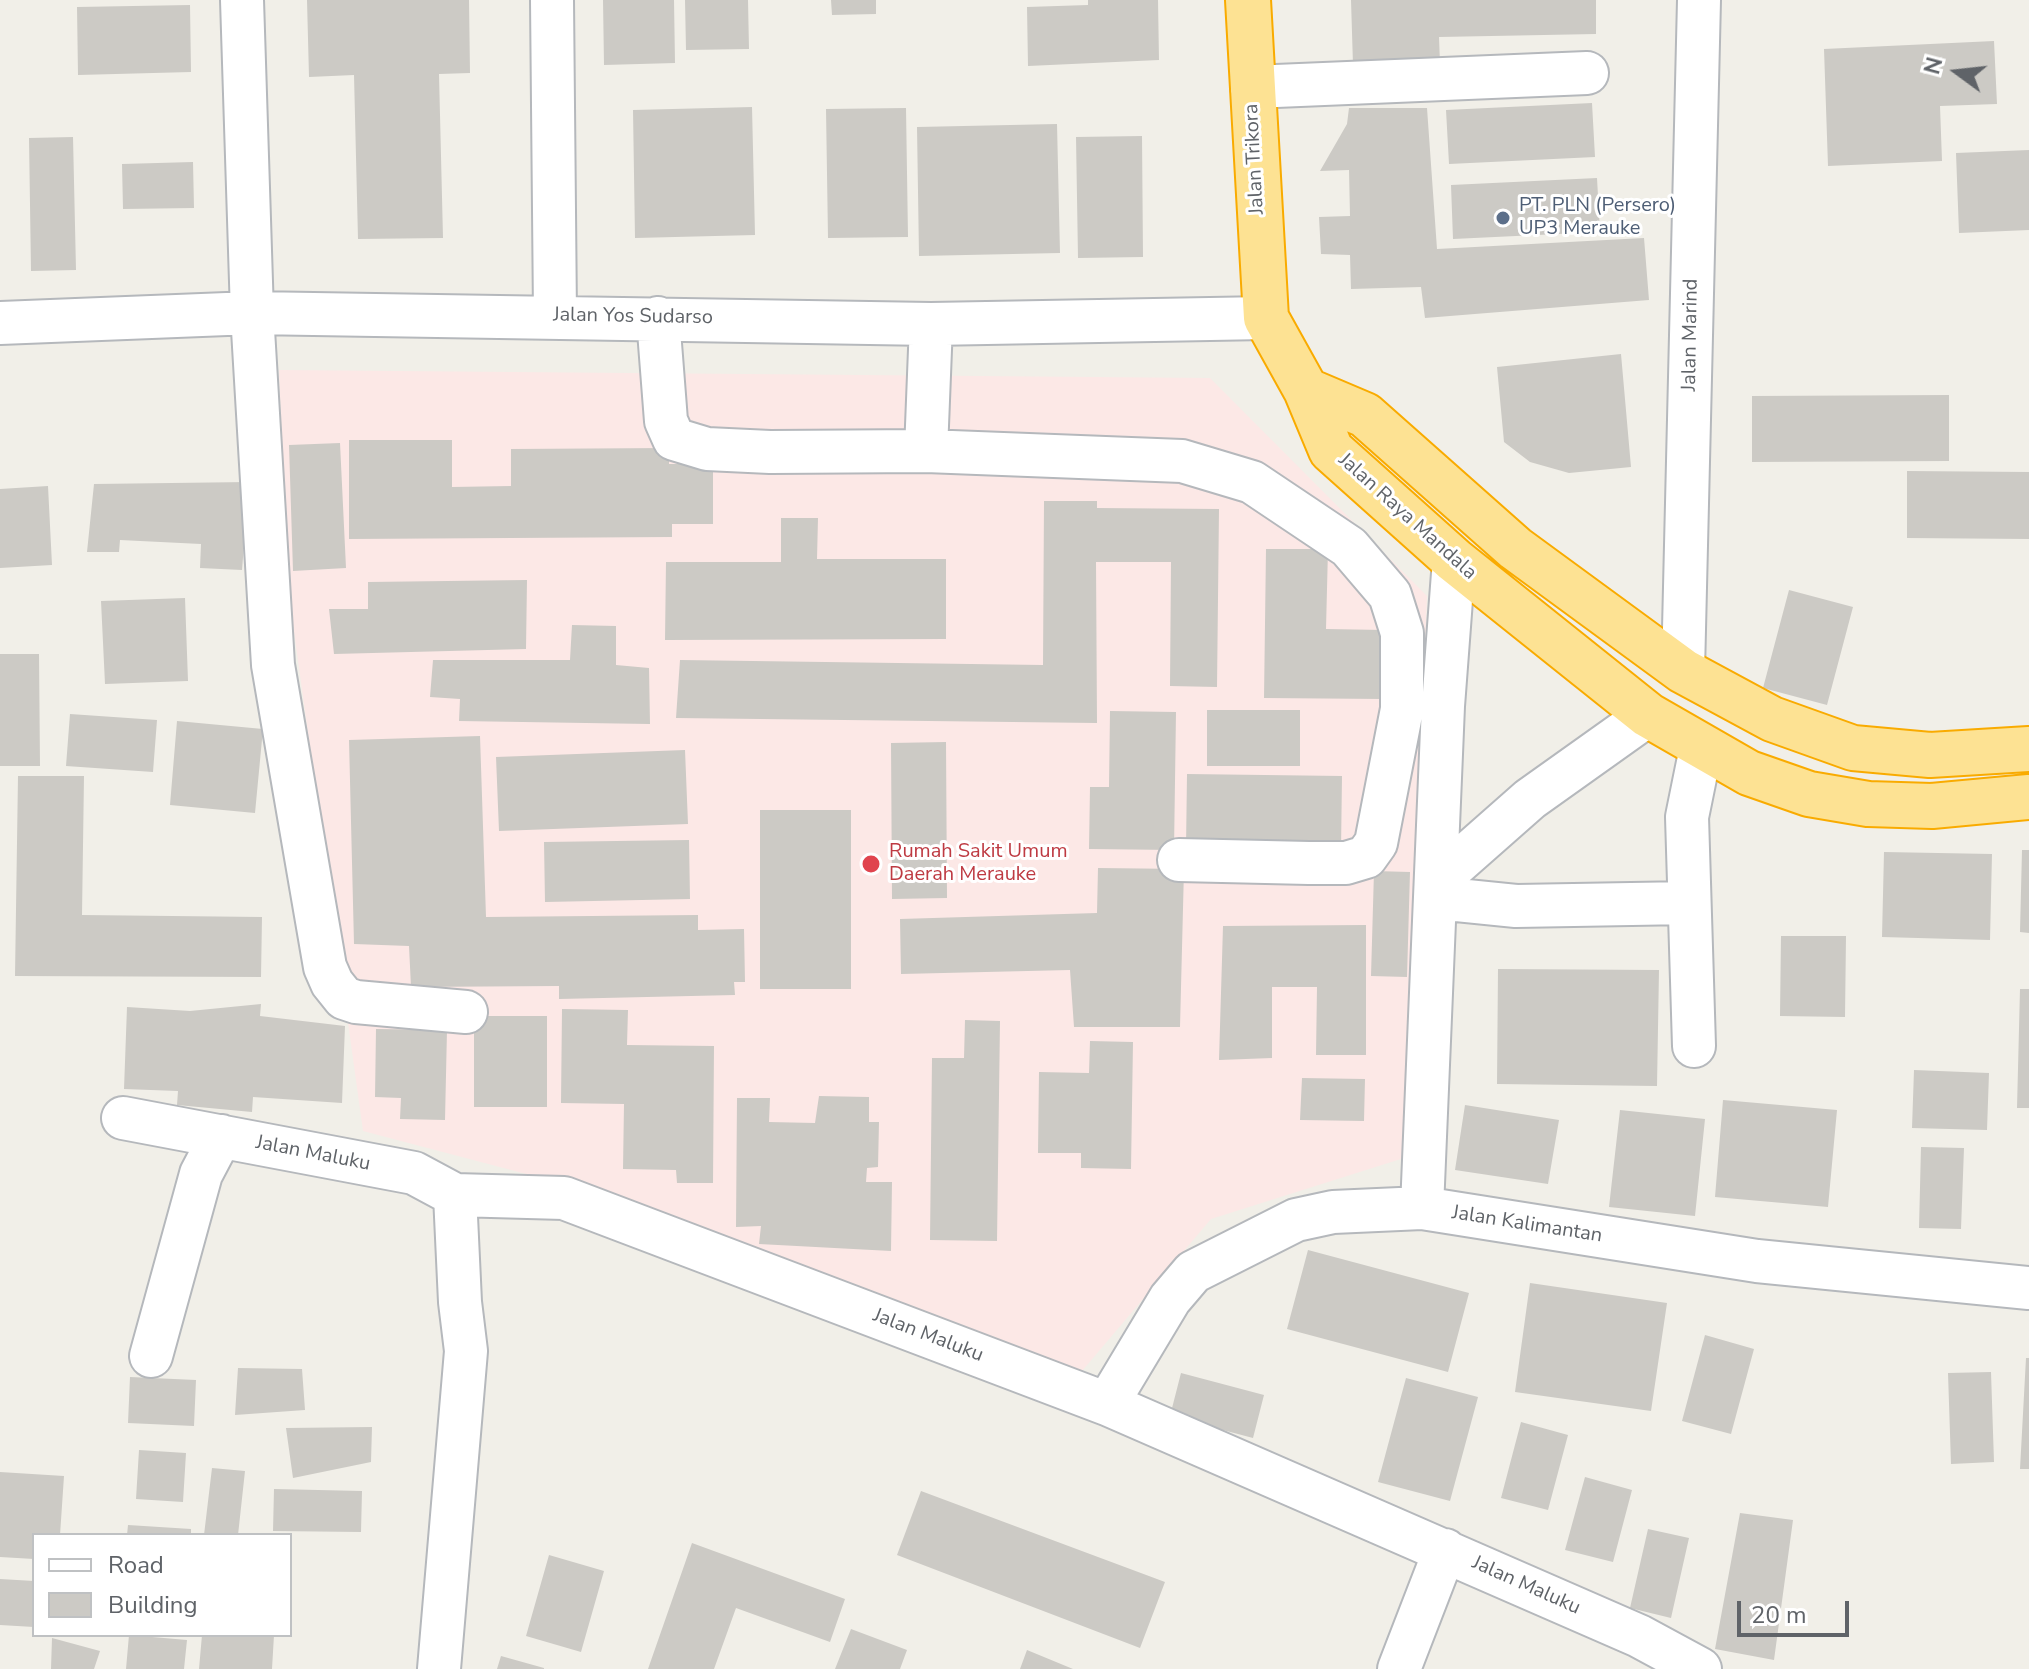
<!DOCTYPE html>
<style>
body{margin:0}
#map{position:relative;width:2029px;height:1669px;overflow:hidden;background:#f1efe8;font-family:"Nunito Sans",sans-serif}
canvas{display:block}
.legend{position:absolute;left:32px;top:1533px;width:260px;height:104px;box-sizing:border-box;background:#fff;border:2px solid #bfc1c3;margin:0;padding:10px 14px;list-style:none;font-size:24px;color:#5f6368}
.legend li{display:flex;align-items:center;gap:16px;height:40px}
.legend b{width:40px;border:2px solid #bfc1c3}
.north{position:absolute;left:1917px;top:32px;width:80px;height:80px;-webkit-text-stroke:6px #fff;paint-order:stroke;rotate:285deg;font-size:22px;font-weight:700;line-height:32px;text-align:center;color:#5f6368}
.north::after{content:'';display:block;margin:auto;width:28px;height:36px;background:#5f6368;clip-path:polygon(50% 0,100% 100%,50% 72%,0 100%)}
.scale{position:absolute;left:1737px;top:1601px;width:112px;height:36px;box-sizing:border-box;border:4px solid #5f6368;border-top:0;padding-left:10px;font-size:24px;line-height:28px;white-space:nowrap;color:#5f6368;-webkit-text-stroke:6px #fff;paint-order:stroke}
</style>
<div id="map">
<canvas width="2029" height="1669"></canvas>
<ul class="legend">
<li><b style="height:10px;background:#fff"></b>Road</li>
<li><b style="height:22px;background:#cccac5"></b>Building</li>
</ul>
<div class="north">N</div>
<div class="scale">20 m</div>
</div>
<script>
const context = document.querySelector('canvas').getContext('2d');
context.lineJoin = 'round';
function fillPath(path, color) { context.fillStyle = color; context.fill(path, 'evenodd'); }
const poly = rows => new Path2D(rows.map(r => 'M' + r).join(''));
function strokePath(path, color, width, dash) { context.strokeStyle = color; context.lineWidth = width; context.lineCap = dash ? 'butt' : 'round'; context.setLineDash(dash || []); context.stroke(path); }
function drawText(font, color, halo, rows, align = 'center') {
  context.font = font + ' "Nunito Sans",sans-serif'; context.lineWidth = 6; context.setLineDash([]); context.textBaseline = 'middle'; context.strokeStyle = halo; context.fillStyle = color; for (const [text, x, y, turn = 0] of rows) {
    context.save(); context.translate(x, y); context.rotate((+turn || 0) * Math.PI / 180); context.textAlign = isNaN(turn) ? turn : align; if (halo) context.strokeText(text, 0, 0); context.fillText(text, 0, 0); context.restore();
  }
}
const medical = poly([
 [279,370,1210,378,1427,596,1404,1158,1211,1219,1082,1371,625,1200,363,1131,287,581]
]);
const building = poly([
 [307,0,469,0,470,73,439,74,443,238,358,239,354,75,309,77],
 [603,0,674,0,675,63,604,65],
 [685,0,748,0,749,49,686,50],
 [831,0,876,0,876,14,832,15],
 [1088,0,1158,0,1159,60,1028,66,1027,7,1088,5],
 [1351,0,1596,0,1596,34,1439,37,1440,64,1353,65],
 [190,5,191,72,78,75,77,7],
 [1994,41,1997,104,1940,106,1942,161,1828,166,1824,49],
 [1592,103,1595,157,1449,164,1446,110],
 [752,107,755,235,635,238,633,110],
 [906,108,908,237,828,238,826,109],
 [1349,108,1427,108,1437,249,1644,238,1649,300,1425,318,1421,287,1351,289,1350,255,1321,254,1319,217,1350,216,1349,170,1320,171,1347,124],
 [1057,124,1060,253,919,256,917,127],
 [1142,136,1143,257,1078,258,1076,137],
 [73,137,76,270,31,271,29,138],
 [2029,150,2029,230,1959,233,1956,153],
 [193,162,194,208,123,209,122,164],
 [1597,178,1600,232,1453,239,1451,185],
 [1621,354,1631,467,1569,473,1530,462,1504,442,1497,367],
 [1949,395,1949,461,1752,462,1752,396],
 [349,440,452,440,452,487,511,486,511,449,669,448,669,464,713,464,713,524,672,524,672,537,349,539],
 [340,443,346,568,293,571,289,445],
 [1907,471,2029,472,2029,539,1907,538],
 [249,482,242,570,200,568,201,544,120,540,119,552,87,552,94,484],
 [48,486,52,565,0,568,0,489],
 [1044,501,1097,501,1097,508,1219,509,1217,687,1170,686,1171,562,1096,562,1097,723,676,718,680,660,1043,665],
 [781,518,818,518,817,559,946,559,946,639,665,640,666,562,781,562],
 [1266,549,1328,549,1326,629,1384,630,1383,699,1264,698],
 [527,580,526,649,334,654,329,609,368,609,368,582],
 [1789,590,1853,607,1827,705,1763,688],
 [185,598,188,681,105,684,101,601],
 [572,625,616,626,616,665,649,668,650,724,459,721,460,699,430,697,433,660,570,660],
 [0,654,39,654,40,766,0,766],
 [1207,710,1300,710,1300,766,1207,766],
 [1110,711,1176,712,1174,850,1089,849,1090,787,1109,787],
 [70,714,157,720,153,772,66,766],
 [177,721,263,729,255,813,170,805],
 [480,736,486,917,698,915,698,930,744,929,745,982,734,982,735,995,559,999,559,986,411,987,409,946,354,944,349,740],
 [946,742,947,898,892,899,891,743],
 [685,750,688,824,499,831,496,757],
 [1187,774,1342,776,1341,850,1186,848],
 [18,776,84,776,82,915,262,917,261,977,15,976],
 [760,810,851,810,851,989,760,989],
 [689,840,690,899,545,902,544,842],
 [2022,850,2029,850,2029,933,2020,932],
 [1884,852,1992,854,1990,940,1882,937],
 [1098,868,1184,869,1180,1027,1074,1027,1070,970,901,974,900,919,1097,913],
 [1374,871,1410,872,1407,977,1371,976],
 [1366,925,1366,1055,1316,1055,1317,987,1272,987,1272,1058,1219,1060,1223,926],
 [1781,936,1846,936,1845,1017,1780,1016],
 [1498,969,1659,970,1657,1086,1497,1084],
 [2020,989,2029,989,2029,1108,2017,1108],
 [261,1004,260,1016,345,1026,342,1103,253,1097,252,1112,177,1105,178,1091,124,1089,127,1007,190,1011],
 [562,1009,628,1010,627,1045,714,1046,713,1183,677,1183,676,1170,623,1169,624,1104,561,1103],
 [474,1016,547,1016,547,1107,474,1107],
 [965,1020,1000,1021,997,1241,930,1240,932,1058,964,1058],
 [376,1029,447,1030,445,1120,400,1119,401,1098,375,1097],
 [1090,1041,1133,1042,1131,1169,1081,1168,1081,1153,1038,1153,1039,1072,1089,1073],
 [1914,1070,1989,1073,1987,1130,1912,1128],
 [1302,1078,1365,1079,1364,1121,1300,1120],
 [819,1096,869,1097,869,1122,879,1122,878,1167,867,1168,866,1182,892,1182,891,1251,759,1244,761,1226,736,1227,737,1098,770,1098,769,1122,815,1123],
 [1723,1100,1837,1110,1828,1207,1715,1197],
 [1465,1105,1559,1120,1548,1184,1455,1170],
 [1620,1110,1705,1119,1695,1216,1609,1207],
 [1921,1147,1964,1148,1961,1229,1919,1228],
 [1308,1250,1469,1293,1448,1372,1287,1329],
 [1530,1283,1667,1303,1651,1411,1515,1392],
 [1705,1335,1754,1349,1731,1434,1682,1421],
 [2026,1358,2029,1358,2029,1469,2020,1469],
 [238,1368,302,1369,305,1410,235,1415],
 [1991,1372,1994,1462,1951,1464,1948,1373],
 [1181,1373,1264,1395,1253,1438,1170,1416],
 [130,1377,196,1380,194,1426,128,1423],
 [1406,1378,1478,1397,1450,1501,1378,1482],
 [1521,1422,1568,1435,1548,1510,1501,1498],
 [372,1427,371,1462,293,1478,286,1428],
 [139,1450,186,1453,183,1502,136,1499],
 [212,1468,245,1471,238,1535,204,1535],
 [0,1472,64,1476,60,1535,34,1535,34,1559,0,1557],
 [1585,1477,1632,1490,1613,1562,1565,1550],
 [274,1489,362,1491,361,1532,273,1531],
 [921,1491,1165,1582,1140,1648,897,1555],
 [1740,1513,1793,1520,1774,1660,1715,1649],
 [128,1525,191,1529,191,1535,127,1535],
 [1648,1529,1689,1538,1671,1618,1630,1608],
 [692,1543,845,1599,830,1642,736,1608,714,1669,648,1669],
 [549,1555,604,1571,581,1652,526,1636],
 [0,1579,34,1581,34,1627,0,1625],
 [851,1629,907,1650,900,1669,835,1669],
 [129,1635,187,1640,184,1669,126,1669],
 [202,1635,274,1635,272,1669,199,1669],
 [52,1638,100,1651,94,1669,51,1669],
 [1027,1650,1073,1669,1020,1669],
 [501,1656,544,1668,544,1669,497,1669]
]);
const minor = poly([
 [242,0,252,313,273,665,325,967,332,983,344,998,356,1002,466,1012],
 [552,0,555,315],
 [1252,87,1587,73],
 [658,318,666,421,674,439,707,449,770,452,926,451],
 [0,323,252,313,931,324,1266,318],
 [931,324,926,451,1182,461,1252,482,1349,547,1390,595,1402,633,1402,709,1376,843,1366,857,1346,863,1309,863,1179,860],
 [1683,671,1699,0],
 [1437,881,1530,799,1648,715],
 [1437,898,1516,906,1689,903],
 [1694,1046,1687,817,1701,748],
 [123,1118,414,1173,455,1195,564,1198,1107,1404,1639,1636,1700,1669],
 [1422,1208,1443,706,1454,560],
 [151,1356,201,1174,221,1136],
 [1107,1404,1170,1299,1193,1272,1296,1220,1333,1212,1422,1208,1757,1261,2029,1288],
 [439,1669,466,1351,460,1302,455,1195],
 [1399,1669,1445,1550]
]);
const highway = poly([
 [1248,0,1266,318,1306,390,1331,450,1454,560,1648,715,1749,773,1809,794,1868,804,1932,806,2029,797],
 [1306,390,1365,415,1515,548,1683,671,1772,719,1853,748,1930,755,2029,749]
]);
const markers = [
 [1503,218,8,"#5c6f8a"],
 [871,864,10,"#e0444e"]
];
const streetNames = [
 ["Jalan Trikora",1255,159,-93],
 ["Jalan Yos Sudarso",633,317,1],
 ["Jalan Marind",1691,335,-89],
 ["Jalan Raya Mandala",1407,517,42],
 ["Jalan Maluku",313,1154,11],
 ["Jalan Kalimantan",1527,1225,9],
 ["Jalan Maluku",928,1336,21],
 ["Jalan Maluku",1526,1586,24]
];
const serviceNames = [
 ["PT. PLN (Persero)",1519,206],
 ["UP3 Merauke",1519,229]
];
const healthNames = [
 ["Rumah Sakit Umum",889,852],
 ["Daerah Merauke",889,875]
];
fillPath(medical, '#fce8e6');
fillPath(building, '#cccac5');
strokePath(minor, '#b5b8bc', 46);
strokePath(highway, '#f9ab00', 48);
strokePath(minor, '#fff', 42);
strokePath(highway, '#fde293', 44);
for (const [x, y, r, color] of markers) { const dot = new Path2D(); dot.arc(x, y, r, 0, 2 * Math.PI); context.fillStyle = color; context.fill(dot); strokePath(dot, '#fff', 3); }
drawText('20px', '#5f6368', '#fff', streetNames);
drawText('20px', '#4e5e75', '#fff', serviceNames, 'left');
drawText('20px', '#be3a42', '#fff', healthNames, 'left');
</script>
